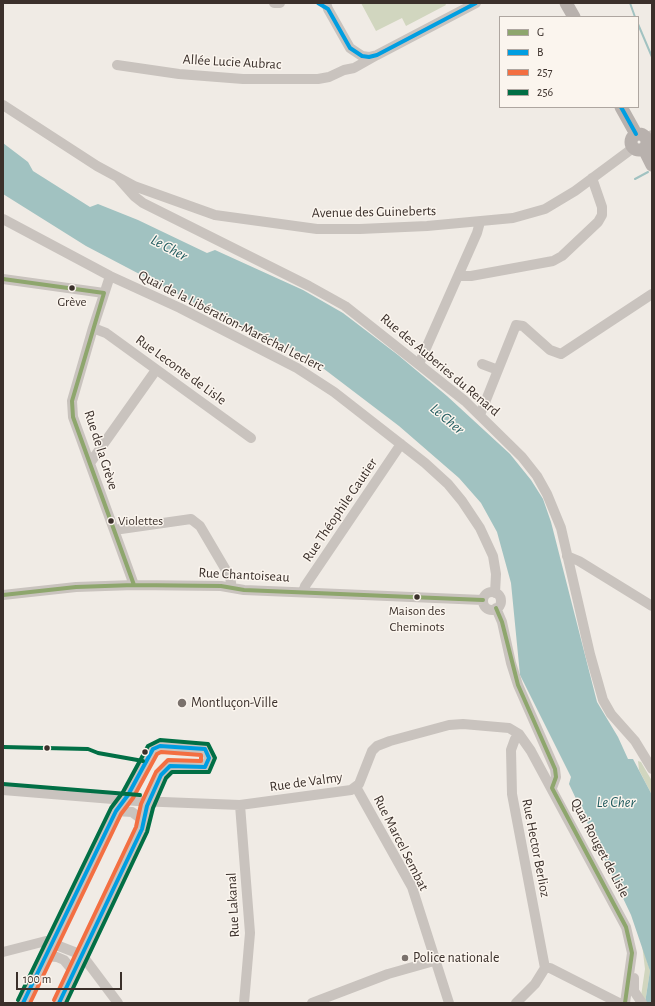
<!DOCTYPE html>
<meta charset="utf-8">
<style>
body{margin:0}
#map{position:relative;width:655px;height:1006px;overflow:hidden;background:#f0ebe5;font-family:"Alegreya Sans",sans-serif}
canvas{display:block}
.frame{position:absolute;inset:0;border:4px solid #3b302b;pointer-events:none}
.legend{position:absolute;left:499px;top:16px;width:140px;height:92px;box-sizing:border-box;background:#fbf5ee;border:1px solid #aea6a0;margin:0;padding:5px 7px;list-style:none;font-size:12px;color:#3b302b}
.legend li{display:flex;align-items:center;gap:8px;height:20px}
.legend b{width:20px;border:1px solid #aea6a0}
.scale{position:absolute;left:16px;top:972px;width:106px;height:18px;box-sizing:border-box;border:2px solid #3b302b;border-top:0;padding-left:5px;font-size:12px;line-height:14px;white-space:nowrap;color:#3b302b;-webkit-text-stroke:3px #fbf5ee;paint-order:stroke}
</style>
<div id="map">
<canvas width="655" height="1006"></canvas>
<div class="frame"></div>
<ul class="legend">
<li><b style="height:5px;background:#8ea66d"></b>G</li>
<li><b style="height:5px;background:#009ee1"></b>B</li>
<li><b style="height:5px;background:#f36f42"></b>257</li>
<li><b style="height:5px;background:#016f45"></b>256</li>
</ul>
<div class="scale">100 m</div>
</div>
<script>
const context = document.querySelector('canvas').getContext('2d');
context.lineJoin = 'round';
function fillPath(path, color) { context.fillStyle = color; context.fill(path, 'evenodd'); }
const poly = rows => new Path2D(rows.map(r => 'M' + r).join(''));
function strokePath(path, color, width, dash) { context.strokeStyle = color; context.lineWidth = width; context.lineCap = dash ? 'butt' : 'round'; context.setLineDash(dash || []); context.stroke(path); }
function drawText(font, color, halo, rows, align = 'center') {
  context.font = font + ' "Alegreya Sans",sans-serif'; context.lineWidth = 3; context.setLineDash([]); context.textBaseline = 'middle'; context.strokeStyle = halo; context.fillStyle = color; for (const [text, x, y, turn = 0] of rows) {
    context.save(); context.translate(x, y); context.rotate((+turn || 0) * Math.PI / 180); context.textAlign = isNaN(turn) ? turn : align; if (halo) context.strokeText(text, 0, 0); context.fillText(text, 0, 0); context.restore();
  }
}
const green = poly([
 [361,3,445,3,446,5,406,26,402,18,376,31],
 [638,761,641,762,652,781,652,795,639,770],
 [642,944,650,971,645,1003,640,1003,645,969]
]);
const water = poly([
 [3,143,28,162,33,171,90,207,98,204,138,220,207,253,215,250,303,290,343,313,398,355,447,396,510,454,531,480,543,499,551,522,597,702,618,737,628,759,633,759,652,795,652,1003,645,1003,650,971,631,915,569,784,571,777,520,675,511,583,497,532,481,503,459,478,399,426,307,356,206,309,86,246,3,194]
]);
const stream = poly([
 [630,3,635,17],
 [638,24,652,57],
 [635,179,648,172]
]);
const minor = poly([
 [274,3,280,3],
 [326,3,328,9,350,48,362,56,369,57,377,55,476,3],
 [117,65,179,74,243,79,318,79,329,77,344,70,354,68,377,55],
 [3,105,97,166,134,186,215,215,317,229,360,229,427,226,513,218,545,209,575,191,633,148],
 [647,138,652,135],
 [118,178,134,196,143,203,309,286,345,306,465,401,522,457,537,476,547,494,561,528,590,654,603,700,611,714,635,741,652,769],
 [3,219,110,276,180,308,297,368,334,392,425,463,448,484,462,501,480,528,493,556,496,574,495,593],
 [110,276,93,328,72,401,73,417,134,585],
 [459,276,471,276,553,261,562,256,598,222,602,215,602,207,592,178],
 [3,279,104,293],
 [93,328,106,333,251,438],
 [419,364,477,233,480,222],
 [482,364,498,370],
 [480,415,516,325,523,326,550,350,561,354,652,294],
 [90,463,156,370],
 [114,530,191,519,200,526,230,577,232,588],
 [567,556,579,561,652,606],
 [303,592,305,586,401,444],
 '483 601a9 9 0 1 1 18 0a9 9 0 1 1-18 0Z',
 [3,595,76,587,134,585,221,586,244,590,483,600],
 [496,608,502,622,511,663,518,685,555,769,556,777,552,788],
 [519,734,515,739,511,750,512,794,545,968],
 [356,787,412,887,449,1003],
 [3,790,137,801,240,805,351,790,359,784,372,751,377,746,390,741,449,725,463,724,509,728,519,734,531,751,626,927,632,953,625,1003],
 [240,805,250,933,244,1003],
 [116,811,132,812,144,821],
 [3,952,46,941,82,955,118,1003],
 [45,956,57,957,64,960,74,972],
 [545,968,550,968,619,1003],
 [634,978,634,991,642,1003],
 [23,1003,116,811,128,795,153,749,160,746,205,749,209,758,205,767,170,766,161,775,147,806,142,829,59,1003],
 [312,1003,388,974,434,961],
 [516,1003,535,984,545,968]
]);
const major = poly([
 [566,3,574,17],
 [621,107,636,134],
 '631 142a8 8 0 1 1 16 0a8 8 0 1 1-16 0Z',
 [644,149,652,165]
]);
const bus1 = poly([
 [3,279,104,293],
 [104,293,72,401,73,417,134,585],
 [3,595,76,587,134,585,221,586,244,590,483,600],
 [496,608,502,622,518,685,555,769,556,777,552,788,626,927,632,953,625,1003]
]);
const bus2 = poly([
 [318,3,328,9,350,48,362,56,369,57,377,55,476,3],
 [621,107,636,134],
 [23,1003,116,811,128,795,153,749,160,746,205,749,209,758,205,767,170,766,161,775,147,806,142,829,59,1003]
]);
const bus3 = poly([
 [30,1003,121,814,133,798,157,754,161,752,201,755,201,761,168,760,156,772,141,804,136,827,54,1000]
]);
const bus4 = poly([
 [3,747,88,749,98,753,143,761],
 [3,784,140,795],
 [18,1000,111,808,123,792,148,746,160,740,208,744,215,758,209,772,172,772,166,778,153,808,147,832,66,1003]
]);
const markers = [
 [72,288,3.5,"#3b302b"],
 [111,521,3.5,"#3b302b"],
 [417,597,3.5,"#3b302b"],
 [182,703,5,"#7a716c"],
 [47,748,3.5,"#3b302b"],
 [145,752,3.5,"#3b302b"],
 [405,958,4,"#7a716c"]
];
const busNames = [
 ["Grève",72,302],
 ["Violettes",118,521,"left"],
 ["Maison des",417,611],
 ["Cheminots",417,627]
];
const streetNames = [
 ["Allée Lucie Aubrac",232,62,3],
 ["Avenue des Guineberts",374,212,-1],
 ["Quai de la Libération-Maréchal Leclerc",231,321,27],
 ["Rue des Auberies du Renard",440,365,40],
 ["Rue Leconte de Lisle",181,370,36],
 ["Rue de la Grève",101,450,72],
 ["Rue Théophile Gautier",340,510,-56],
 ["Rue Chantoiseau",244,575,3],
 ["Rue de Valmy",306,782,-8],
 ["Rue Marcel Sembat",401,843,63],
 ["Rue Hector Berlioz",536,848,79],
 ["Quai Rouget de Lisle",600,848,62],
 ["Rue Lakanal",233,905,-93]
];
const poiNames = [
 ["Montluçon-Ville",191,703],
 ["Police nationale",413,958]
];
const waterNames = [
 ["Le Cher",169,248,28],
 ["Le Cher",447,419,40],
 ["Le Cher",616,802]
];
fillPath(green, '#d1d6bf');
fillPath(water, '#a1c2c1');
strokePath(stream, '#a1c2c1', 2);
strokePath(minor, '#c9c3be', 10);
strokePath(major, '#b8b1ad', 13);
strokePath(bus1, '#8ea66d', 4);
strokePath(bus2, '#009ee1', 4);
strokePath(bus3, '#f36f42', 4);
strokePath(bus4, '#016f45', 4);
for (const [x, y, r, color] of markers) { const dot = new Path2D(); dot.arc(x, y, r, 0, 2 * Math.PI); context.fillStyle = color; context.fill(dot); strokePath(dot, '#fbf5ee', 1.5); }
drawText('13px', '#3b302b', '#fbf5ee', busNames);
drawText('14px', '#3b302b', '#fbf5ee', streetNames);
drawText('14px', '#3b302b', '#fbf5ee', poiNames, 'left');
drawText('italic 15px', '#1f5a5e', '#fbf5ee', waterNames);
</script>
